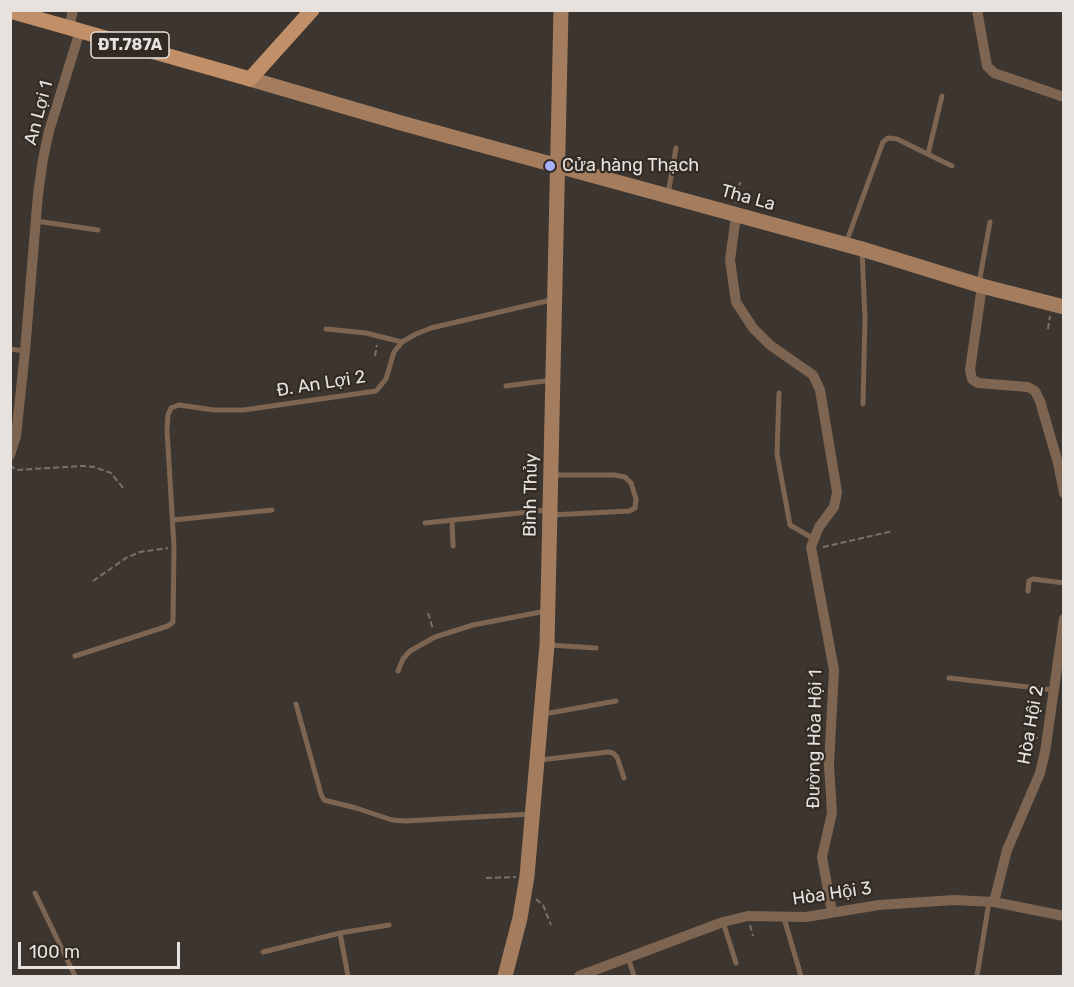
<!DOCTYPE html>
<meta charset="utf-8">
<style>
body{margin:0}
#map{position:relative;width:1074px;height:987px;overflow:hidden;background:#3d352f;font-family:Rubik,sans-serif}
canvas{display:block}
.frame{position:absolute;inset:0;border:12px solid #e7e2de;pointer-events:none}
.scale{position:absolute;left:18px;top:942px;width:162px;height:27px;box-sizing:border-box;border:3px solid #e7e2de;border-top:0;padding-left:8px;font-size:18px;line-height:21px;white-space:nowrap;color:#e7e2de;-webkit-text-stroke:4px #322b25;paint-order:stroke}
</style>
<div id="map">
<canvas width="1074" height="987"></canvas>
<div class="frame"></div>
<div class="scale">100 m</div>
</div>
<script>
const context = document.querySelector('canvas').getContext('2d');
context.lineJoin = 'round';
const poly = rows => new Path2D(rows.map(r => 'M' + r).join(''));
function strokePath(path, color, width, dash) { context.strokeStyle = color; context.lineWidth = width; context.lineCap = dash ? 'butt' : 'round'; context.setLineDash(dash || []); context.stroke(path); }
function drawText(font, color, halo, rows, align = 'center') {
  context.font = font + ' Rubik,sans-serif'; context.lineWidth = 4.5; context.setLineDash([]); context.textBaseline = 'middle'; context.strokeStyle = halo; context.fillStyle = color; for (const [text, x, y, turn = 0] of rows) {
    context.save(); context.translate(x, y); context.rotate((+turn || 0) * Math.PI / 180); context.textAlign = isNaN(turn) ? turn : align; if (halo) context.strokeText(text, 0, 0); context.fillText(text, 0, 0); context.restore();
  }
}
const path = poly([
 [736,203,740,182],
 [1048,329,1050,316],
 [375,356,377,345],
 [10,465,16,470,82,466,94,467,111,473,124,489],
 [823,547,893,531],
 [93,581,126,558,140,552,168,548],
 [428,613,433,629],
 [1024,736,1038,738],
 [486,878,516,877],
 [536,899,543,905,551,925],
 [750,925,753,936]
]);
const lane = poly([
 [928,154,942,96],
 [668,194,676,148],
 [36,221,98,230],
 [846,243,883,142,888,138,897,139,952,166],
 [862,251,865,318,863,404],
 [979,283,990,222],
 [326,329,366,333,402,342],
 [10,349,25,351],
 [506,386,552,380],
 [779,393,777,454,790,525,814,539],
 [551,515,629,511,635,508,636,499,631,483,625,477,614,475,552,475],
 [173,520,272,510],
 [452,520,453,546],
 [425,523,547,510],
 [1028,591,1029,581,1033,579,1064,583],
 [549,645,596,648],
 [75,656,168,626,173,622,174,547,167,430,168,415,171,408,179,405,214,410,244,410,376,391,386,379,394,352,402,342,416,334,431,328,551,300],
 [398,671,403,659,410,651,435,637,473,625,546,611],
 [949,678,1054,690],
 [296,704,321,794,324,800,356,808,392,820,405,821,532,814],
 [544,714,616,701],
 [540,760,608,752,613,753,617,757,624,778],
 [35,893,75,976],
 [784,918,801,976],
 [723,922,736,963],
 [340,933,348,976],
 [263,952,340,933,389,925],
 [628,957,634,976],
 [977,976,989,902]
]);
const street = poly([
 [977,10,987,66,994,73,1064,97],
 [69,28,73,10],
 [736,216,730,260,736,302,753,328,770,345,813,375,820,390,837,492,834,507,819,527,811,547,834,670,829,765,832,813,822,857,832,912],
 [982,286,970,370,972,379,978,383,1028,387,1035,391,1040,401,1058,463,1064,493],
 [10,455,16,436,25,351,38,194,43,159,49,131,80,31],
 [994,902,1007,850,1040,773,1045,752,1064,619],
 [579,976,723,922,748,916,806,917,879,905,954,900,994,902,1064,916]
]);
const secondary = poly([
 [250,79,401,123,862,249,982,286,1064,307],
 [505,976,520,918,527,876,547,645,561,10]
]);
const primary = poly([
 [10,11,250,79,312,10]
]);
const markers = [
 [550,166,6,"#a6b1fc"]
];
const shields = [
 [130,45,78]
];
const shieldNames = [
 ["ĐT.787A",130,45]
];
const streetNames = [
 ["An Lợi 1",39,113,-75],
 ["Tha La",748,198,15],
 ["Đ. An Lợi 2",321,384,-9],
 ["Bình Thủy",531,495,-89],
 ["Hòa Hội 2",1031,725,-80],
 ["Đường Hòa Hội 1",815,739,-89],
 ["Hòa Hội 3",832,894,-8]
];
const poiNames = [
 ["Cửa hàng Thạch",562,166]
];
strokePath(path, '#78716c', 2, [6, 3]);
strokePath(lane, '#7d6551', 5);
strokePath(street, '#7d6551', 10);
strokePath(secondary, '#a37d5e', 15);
strokePath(primary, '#c19068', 15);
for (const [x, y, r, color] of markers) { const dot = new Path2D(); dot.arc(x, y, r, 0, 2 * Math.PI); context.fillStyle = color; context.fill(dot); strokePath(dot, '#322b25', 2); }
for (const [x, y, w] of shields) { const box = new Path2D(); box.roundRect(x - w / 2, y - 13, w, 26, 4.5); context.fillStyle = '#322b25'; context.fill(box); strokePath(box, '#e7e2de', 1.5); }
drawText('bold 16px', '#e7e2de', null, shieldNames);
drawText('18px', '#e7e2de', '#322b25', streetNames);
drawText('18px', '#e7e2de', '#322b25', poiNames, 'left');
</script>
